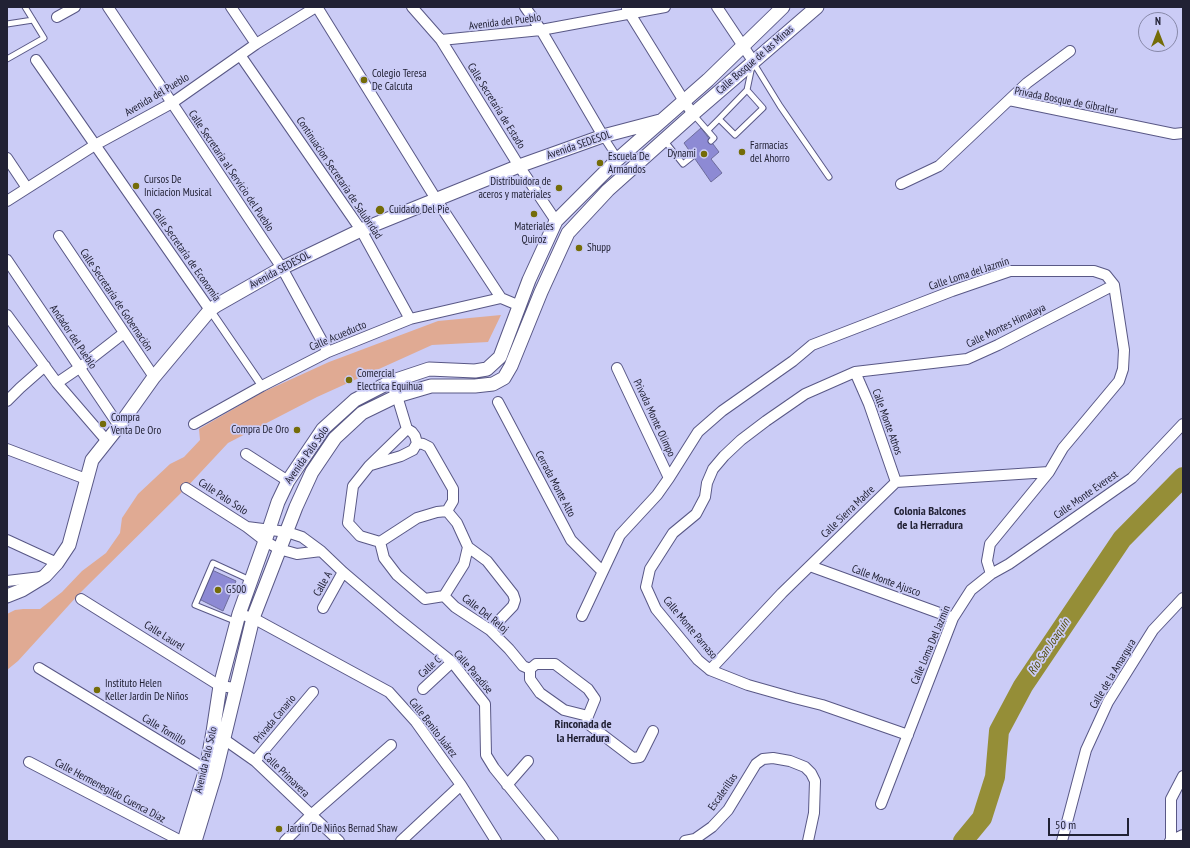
<!DOCTYPE html>
<meta charset="utf-8">
<style>
body{margin:0}
#map{position:relative;width:1190px;height:848px;overflow:hidden;background:#cbccf6;font-family:"PT Sans Narrow",sans-serif}
canvas{display:block}
.frame{position:absolute;inset:0;border:8px solid #212134;pointer-events:none}
.north{position:absolute;left:1138px;top:12px;width:40px;height:40px;box-sizing:border-box;background:#cbccf6;border:1px solid #8788a8;border-radius:50%;rotate:0deg;font-size:11px;font-weight:700;line-height:16px;text-align:center;color:#212134}
.north::after{content:'';display:block;margin:auto;width:14px;height:18px;background:#746c08;clip-path:polygon(50% 0,100% 100%,50% 72%,0 100%)}
.scale{position:absolute;left:1048px;top:818px;width:81px;height:18px;box-sizing:border-box;border:2px solid #212134;border-top:0;padding-left:5px;font-size:12px;line-height:14px;white-space:nowrap;color:#212134;-webkit-text-stroke:3px #cbccf6;paint-order:stroke}
</style>
<div id="map">
<canvas width="1190" height="848"></canvas>
<div class="frame"></div>
<div class="north">N</div>
<div class="scale">50 m</div>
</div>
<script>
const context = document.querySelector('canvas').getContext('2d');
context.lineJoin = 'round';
function fillPath(path, color) { context.fillStyle = color; context.fill(path, 'evenodd'); }
const poly = rows => new Path2D(rows.map(r => 'M' + r).join(''));
function strokePath(path, color, width, dash) { context.strokeStyle = color; context.lineWidth = width; context.lineCap = dash ? 'butt' : 'round'; context.setLineDash(dash || []); context.stroke(path); }
function drawText(font, color, halo, rows, align = 'center') {
  context.font = font + ' "PT Sans Narrow",sans-serif'; context.lineWidth = 3.5; context.setLineDash([]); context.textBaseline = 'middle'; context.strokeStyle = halo; context.fillStyle = color; for (const [text, x, y, turn = 0] of rows) {
    context.save(); context.translate(x, y); context.rotate((+turn || 0) * Math.PI / 180); context.textAlign = isNaN(turn) ? turn : align; if (halo) context.strokeText(text, 0, 0); context.fillText(text, 0, 0); context.restore();
  }
}
const green = poly([
 [501,315,488,342,432,345,317,397,228,443,186,488,79,594,18,661,7,670,7,614,15,610,23,609,40,609,62,592,82,571,106,553,120,533,122,518,138,494,170,464,184,457,200,440,199,429,261,393,329,362,438,321]
]);
const river = poly([
 [963,841,982,818,995,777,999,731,1023,686,1122,539,1183,477]
]);
const building = poly([
 [701,128,719,152,711,159,722,173,711,182,684,143,701,128],
 [212,570,236,581,223,611,199,599,212,570]
]);
const service = poly([
 [7,24,33,20],
 [7,59,44,38,25,7],
 [753,62,780,106,829,177],
 [747,90,752,66],
 [693,114,714,138,711,141],
 [708,130,719,119,747,90,763,108,735,135,719,119],
 [664,140,683,164,693,156],
 [237,622,195,605,213,563,250,580]
]);
const pedestrian = poly([
 [603,136,618,159],
 [210,310,262,386]
]);
const minor = poly([
 [108,7,282,268,328,352],
 [231,7,256,44],
 [317,7,436,199,501,298,520,306],
 [412,7,441,40,519,166,556,221],
 [525,7,541,30,603,136],
 [717,7,753,61],
 [627,9,684,101,693,114],
 [57,17,75,7],
 [441,40,541,30,665,7],
 [240,55,361,230,410,319],
 [36,60,210,310],
 [1009,100,1174,134,1183,133],
 [7,158,27,188],
 [901,184,939,166,1027,83,1070,51],
 [7,201,95,145,172,103,256,44,316,7],
 [59,236,154,377],
 [7,260,119,426],
 [7,315,57,383,107,441],
 [617,368,669,478],
 [855,372,869,404,896,482],
 [390,382,397,396,407,429],
 [57,383,79,368,124,333],
 [7,401,20,388,45,366],
 [498,402,571,540,602,571],
 [194,424,262,386,328,352,410,319,501,298],
 [407,429,369,466,353,486,348,523,360,536,380,542,417,518,437,512,447,511,457,523,468,547,464,564,444,596],
 [417,443,423,444,429,447,453,489,453,501,447,511],
 [7,449,86,479],
 [246,454,288,481],
 [371,465,401,456,413,450,417,443,415,436,412,432,407,429],
 [186,488,247,527,265,541,279,549,297,554,321,551],
 [247,527,287,532,302,537,321,551,343,572,397,618,452,662,485,704,486,755,494,768,553,841],
 [7,540,57,563],
 [380,542,384,558,397,575,425,599,444,596],
 [468,547,487,561,513,594,515,600,513,606,490,630],
 [810,566,953,618],
 [7,581,41,577],
 [444,596,455,607,490,630,509,649,523,666,530,669,536,664,555,664,588,689,595,699,588,716,587,723,633,758,640,757,653,731],
 [81,599,220,686,235,688],
 [323,608,343,572],
 [239,614,253,618,389,692,416,722,461,785,496,841],
 [582,616,620,535,657,495,669,478,698,432,722,411,793,361,812,345,952,291,1010,271,1094,271,1106,275,1114,285,1124,350,1123,369,1119,381,1063,448,1049,472,990,544,987,561,991,574],
 [39,668,212,773],
 [530,669,530,679,540,693,564,710,588,716],
 [710,670,782,593,896,482,1049,472],
 [423,689,452,662],
 [218,735,255,761,339,841],
 [908,735,822,705,794,698,748,685,710,670,698,660,656,609,646,587,650,569,673,533,696,514,705,497,707,483,713,469,724,456,741,440,766,421,805,394,855,372,967,359,998,345,1114,285],
 [255,761,313,692],
 [29,762,181,841],
 [507,785,528,761],
 [881,804,953,618,971,590,991,574,1009,564,1132,478,1183,424],
 [1171,840,1171,799,1183,776],
 [285,841,311,815,391,745],
 [401,841,461,785],
 [685,841,695,839,712,827,728,810,756,764,763,759,773,758,790,761,805,767,811,773,815,781,814,813,808,841],
 [1062,841,1086,750,1108,702,1153,630,1183,598],
 [1170,841,1183,835]
]);
const secondary = poly([
 [7,596,22,590,45,576,57,563,69,545,92,460,119,426,154,377,210,310,217,305,282,268,361,230,519,166,603,136,660,121],
 [184,841,206,769,213,732,220,686,239,614,265,541,278,502,288,481,323,429,355,400,390,382,429,369,475,371,487,369,500,357,529,280,556,221,618,159,708,80,783,7],
 [195,841,215,775,253,618,296,507,312,472,335,438,362,413,397,396,431,386,475,386,493,384,504,378,511,366,541,292,568,233,608,190,693,114,817,7]
]);
const markers = [
 [364,80,4,"#746c08"],
 [742,152,4,"#746c08"],
 [704,154,4,"#746c08"],
 [600,163,4,"#746c08"],
 [136,186,4,"#746c08"],
 [559,188,4,"#746c08"],
 [380,210,5,"#746c08"],
 [534,214,4,"#746c08"],
 [579,248,4,"#746c08"],
 [349,380,4,"#746c08"],
 [103,424,4,"#746c08"],
 [297,430,4,"#746c08"],
 [218,590,4,"#746c08"],
 [97,690,4,"#746c08"],
 [279,829,4,"#746c08"]
];
const streetNames = [
 ["Avenida del Pueblo",505,22,-7],
 ["Calle Bosque de las Minas",755,60,-41],
 ["Avenida del Pueblo",157,95,-31],
 ["Privada Bosque de Gibraltar",1066,101,11],
 ["Calle Secretaría de Estado",496,106,58],
 ["Avenida SEDESOL",579,145,-19],
 ["Calle Secretaría al Servicio del Pueblo",231,171,56],
 ["Continuacion Secretaría de Salubridad",339,178,56],
 ["Calle Secretaría de Economía",186,255,55],
 ["Avenida SEDESOL",280,270,-28],
 ["Calle Loma del Jazmín",969,274,-18],
 ["Calle Secretaría de Gobernación",116,300,56],
 ["Calle Montes Himalaya",1006,326,-26],
 ["Calle Acueducto",338,336,-23],
 ["Andador del Pueblo",73,337,56],
 ["Privada Monte Olimpo",654,418,65],
 ["Calle Monte Athos",887,422,70],
 ["Avenida Palo Solo",307,455,-55],
 ["Cerrada Monte Alto",555,484,62],
 ["Calle Monte Everest",1086,495,-35],
 ["Calle Palo Solo",223,497,33],
 ["Calle Sierra Madre",848,512,-44],
 ["Calle Monte Ajusco",886,581,20],
 ["Calle A",323,584,-61],
 ["Calle Del Reloj",485,614,38],
 ["Calle Monte Parnaso",690,628,50],
 ["Calle Laurel",164,636,32],
 ["Calle Loma Del Jazmín",931,645,-67],
 ["Calle C",430,667,-42],
 ["Calle Paradise",473,672,49],
 ["Calle de la Amargura",1113,674,-59],
 ["Privada Canario",275,719,-50],
 ["Calle Benito Juárez",433,728,52],
 ["Calle Tomillo",164,730,31],
 ["Avenida Palo Solo",206,760,-77],
 ["Calle Primavera",286,775,44],
 ["Calle Hermenegildo Cuenca Díaz",110,791,28],
 ["Escalerillas",723,792,-55]
];
const poiNames = [
 ["Colegio Teresa",372,74],
 ["De Calcuta",372,87],
 ["Farmacias",750,146],
 ["del Ahorro",750,159],
 ["Dynami",696,154,"right"],
 ["Escuela De",608,157],
 ["Armandos",608,170],
 ["Cursos De",144,180],
 ["Iniciacion Musical",144,193],
 ["Distribuidora de",551,182,"right"],
 ["aceros y materiales",551,195,"right"],
 ["Cuidado Del Pie",389,210],
 ["Materiales",534,227,"center"],
 ["Quiroz",534,240,"center"],
 ["Shupp",587,248],
 ["Comercial",357,374],
 ["Electrica Equihua",357,387],
 ["Compra",111,418],
 ["Venta De Oro",111,431],
 ["Compra De Oro",289,430,"right"],
 ["G500",226,590],
 ["Instituto Helen",105,684],
 ["Keller Jardin De Niños",105,697],
 ["Jardin De Niños Bernad Shaw",287,829]
];
const neighbourhoodNames = [
 ["Colonia Balcones",930,512],
 ["de la Herradura",930,526],
 ["Rinconada de",583,725],
 ["la Herradura",583,739]
];
const waterNames = [
 ["Río San Joaquín",1049,647,-56]
];
fillPath(green, '#e0aa93');
strokePath(river, '#958e37', 20);
fillPath(building, '#8d8ad4');
strokePath(building, '#6d6c9b', 1);
strokePath(service, '#595886', 7);
strokePath(pedestrian, '#595886', 9);
strokePath(minor, '#595886', 12);
strokePath(secondary, '#595886', 15);
strokePath(service, '#fff', 5);
strokePath(pedestrian, '#fff', 7);
strokePath(minor, '#fff', 10);
strokePath(secondary, '#fff', 13);
for (const [x, y, r, color] of markers) { const dot = new Path2D(); dot.arc(x, y, r, 0, 2 * Math.PI); context.fillStyle = color; context.fill(dot); strokePath(dot, '#cbccf6', 1.5); }
drawText('11px', '#212134', '#cbccf6', streetNames);
drawText('11px', '#212134', '#cbccf6', poiNames, 'left');
drawText('bold 12px', '#212134', '#cbccf6', neighbourhoodNames);
drawText('italic 12px', '#524d09', '#cbccf6', waterNames);
</script>
